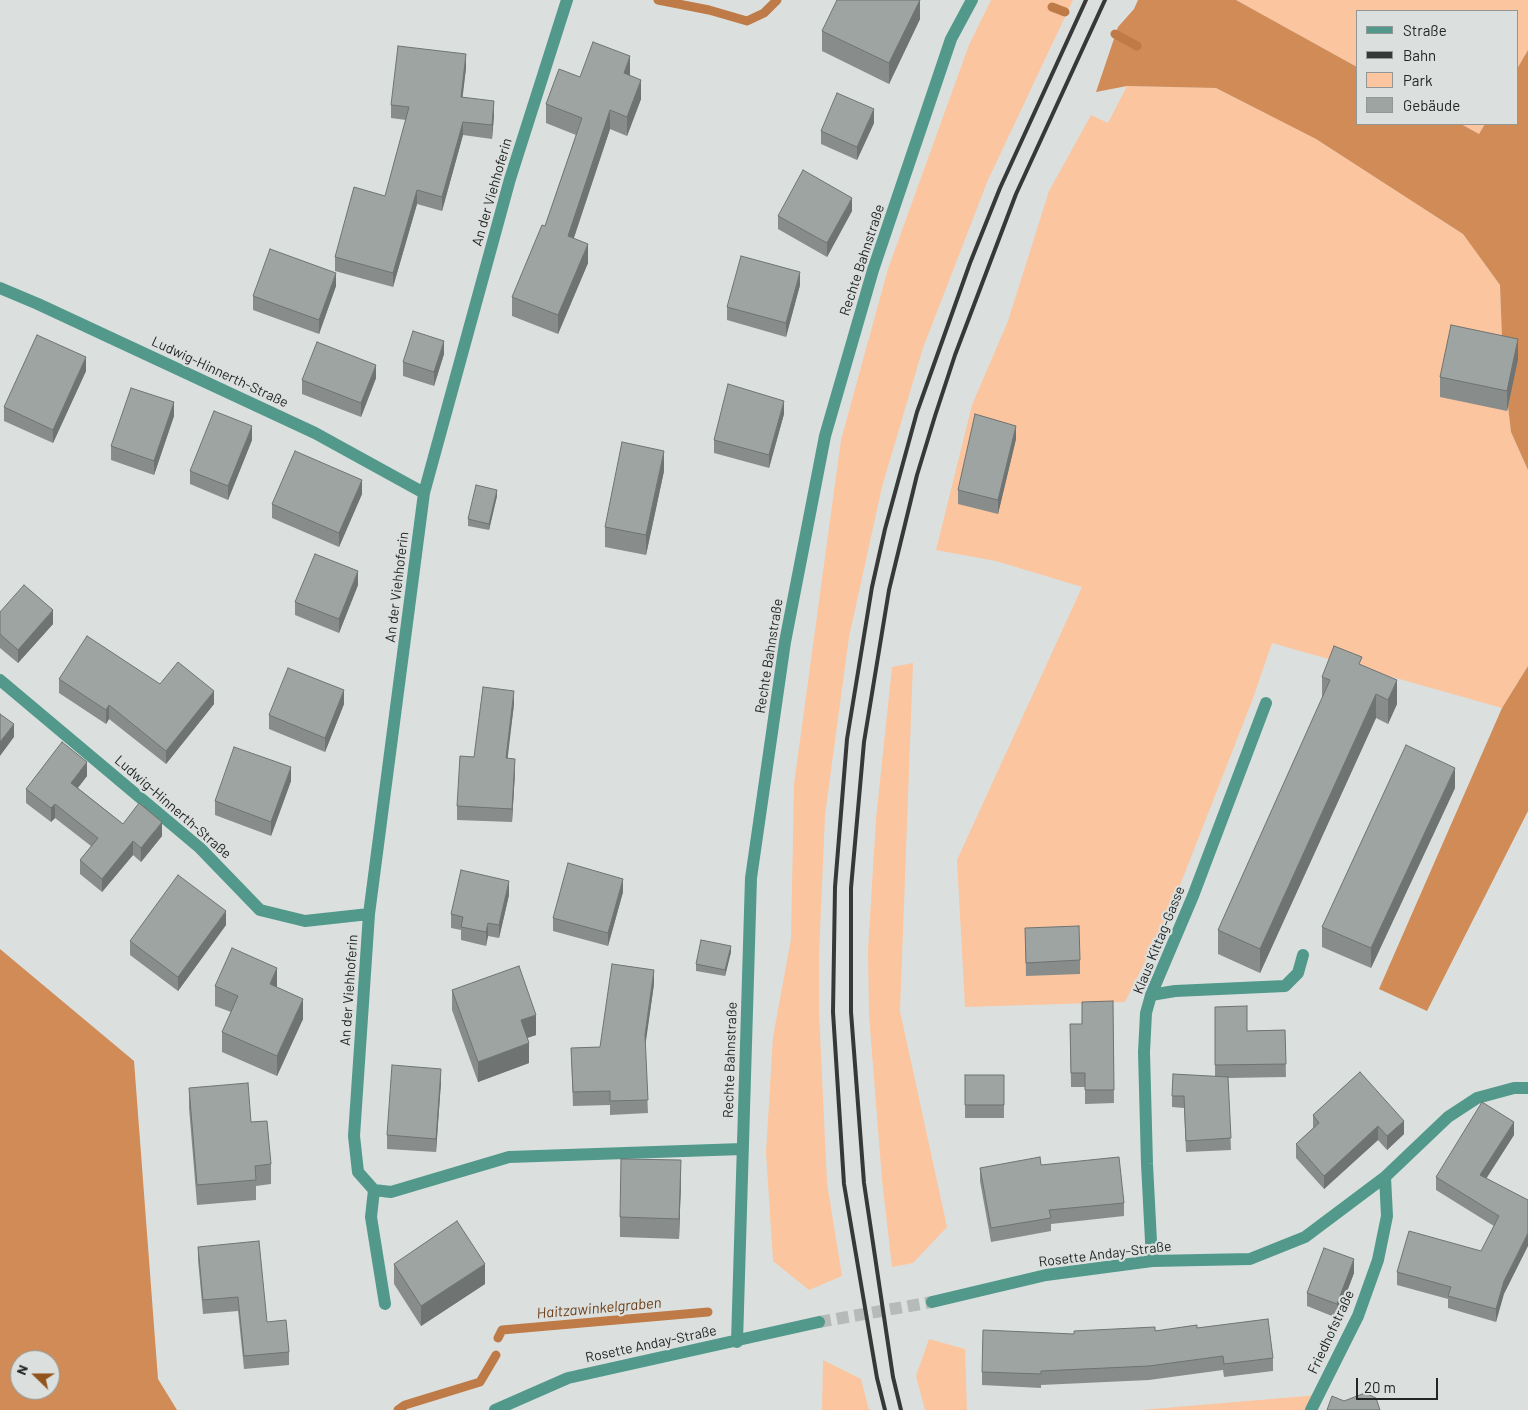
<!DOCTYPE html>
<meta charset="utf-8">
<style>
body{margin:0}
#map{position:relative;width:1528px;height:1410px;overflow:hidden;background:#dbe0df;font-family:Barlow,sans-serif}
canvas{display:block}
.legend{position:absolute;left:1356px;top:10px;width:162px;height:115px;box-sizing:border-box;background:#dbe0df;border:1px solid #929695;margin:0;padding:6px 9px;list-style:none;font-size:15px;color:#242626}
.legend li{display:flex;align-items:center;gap:10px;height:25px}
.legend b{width:25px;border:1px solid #929695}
.north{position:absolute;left:10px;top:1350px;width:50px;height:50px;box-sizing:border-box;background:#dbe0df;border:1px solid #929695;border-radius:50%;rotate:292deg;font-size:14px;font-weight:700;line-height:20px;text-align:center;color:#242626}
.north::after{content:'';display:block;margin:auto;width:18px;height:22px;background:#93531c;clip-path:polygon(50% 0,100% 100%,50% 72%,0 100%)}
.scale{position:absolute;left:1356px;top:1378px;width:82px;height:22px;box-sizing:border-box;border:2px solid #242626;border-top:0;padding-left:6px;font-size:15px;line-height:18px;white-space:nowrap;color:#242626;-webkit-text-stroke:4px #dbe0df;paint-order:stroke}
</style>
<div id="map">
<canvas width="1528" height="1410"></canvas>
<ul class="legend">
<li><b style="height:6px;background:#52998c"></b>Straße</li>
<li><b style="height:6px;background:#373939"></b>Bahn</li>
<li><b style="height:14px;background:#fbc59f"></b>Park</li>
<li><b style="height:14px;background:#9ea4a2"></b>Gebäude</li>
</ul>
<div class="north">N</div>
<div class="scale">20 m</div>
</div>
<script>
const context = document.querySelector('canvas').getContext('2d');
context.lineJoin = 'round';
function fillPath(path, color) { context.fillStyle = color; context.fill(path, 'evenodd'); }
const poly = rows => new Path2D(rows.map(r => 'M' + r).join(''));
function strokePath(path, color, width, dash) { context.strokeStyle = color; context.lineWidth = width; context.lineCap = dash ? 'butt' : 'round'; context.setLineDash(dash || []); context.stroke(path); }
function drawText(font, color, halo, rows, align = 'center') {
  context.font = font + ' Barlow,sans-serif'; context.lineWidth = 4.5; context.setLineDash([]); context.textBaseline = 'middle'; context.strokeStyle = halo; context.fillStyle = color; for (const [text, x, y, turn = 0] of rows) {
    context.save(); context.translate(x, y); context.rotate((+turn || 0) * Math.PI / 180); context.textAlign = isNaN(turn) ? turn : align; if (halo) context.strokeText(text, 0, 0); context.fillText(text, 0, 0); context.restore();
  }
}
const green = poly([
 [991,0,1073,0,988,180,923,348,882,487,849,637,825,815,819,955,819,1012,827,1183,842,1276,809,1290,773,1261,766,1152,773,1037,791,939,794,784,841,440,888,269,969,45],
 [1236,0,1528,0,1528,50,1517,69,1517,11,1357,11,1357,67],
 [1127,86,1216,88,1316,139,1463,234,1500,285,1503,364,1511,432,1528,470,1528,666,1502,708,1272,643,1252,701,1168,916,1125,1002,965,1007,957,860,1082,587,996,561,936,550,972,405,1008,321,1049,191,1091,115,1108,123],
 [1461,124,1485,124,1479,134],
 [913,663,900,1011,947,1227,913,1263,892,1267,882,1180,869,1015,868,950,876,819,892,667],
 [929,1339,965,1349,967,1410,925,1410,916,1376],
 [823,1360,861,1379,869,1410,822,1410],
 [1318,1395,1311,1410,1141,1410]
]);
const forest = poly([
 [1138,0,1236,0,1357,67,1357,124,1461,124,1479,134,1485,124,1517,124,1517,69,1528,50,1528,470,1511,432,1503,364,1500,285,1463,234,1316,139,1216,88,1127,86,1096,92,1118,27,1134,9],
 [1528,666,1528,811,1427,1011,1379,989,1502,708],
 [0,949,134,1061,158,1379,177,1410,0,1410],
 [20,1360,50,1360,50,1390,20,1390]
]);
const stream = poly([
 [658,0,709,10,747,21,764,13,777,0],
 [1052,7,1065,12],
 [1115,34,1137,46],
 [498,1338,502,1330,708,1312],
 [398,1410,405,1405,480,1382,496,1355]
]);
const minorTunnel = poly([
 [819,1322,932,1302]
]);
const minor = poly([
 [567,0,510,179,424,493,369,914,354,1136,358,1172,374,1190,391,1192,509,1157,742,1149],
 [0,288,38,304,315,433,424,493],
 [0,680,200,848,260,910,305,921,369,914],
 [1151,995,1175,991,1285,986,1298,973,1303,955],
 [374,1190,371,1217,385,1304],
 [1152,1261,1147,1164,1144,1052,1146,1013,1151,995,1193,896,1266,703],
 [932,1302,1046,1275,1152,1261,1250,1259,1305,1237,1385,1177,1448,1117,1477,1098,1514,1088,1528,1088],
 [737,1342,751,878,785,642,825,436,873,270,951,39,972,0],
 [495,1410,568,1378,819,1322],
 [1311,1410,1358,1316,1378,1260,1387,1216,1385,1177]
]);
const rail = poly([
 [885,1410,877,1378,844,1184,833,1012,835,887,847,739,872,587,885,529,917,412,970,263,1000,188,1086,0],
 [901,1410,893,1377,864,1183,851,1012,851,888,864,742,889,590,917,475,935,416,955,355,1016,194,1105,0]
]);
const wall = poly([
 [920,0,920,19,889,84,822,51,822,31],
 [466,68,462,97,494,115,492,139,463,135,442,211,417,204,393,287,335,271,335,257,385,196,406,120,391,118,391,105],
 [630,75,641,99,627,136,610,129,574,238,588,263,558,334,512,316,512,297,545,226,576,135,546,123,546,104,580,77],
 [874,123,857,160,821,144,821,131],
 [852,211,827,257,778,229,778,216],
 [800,285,786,337,727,320,727,307],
 [336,286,319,334,253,310,253,296],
 [444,354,434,386,403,376,403,362],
 [1518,359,1507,411,1440,397,1440,377],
 [86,371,53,443,4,421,4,407],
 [376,378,361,417,302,394,302,380],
 [784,414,769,468,714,453,714,440],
 [174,416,154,475,111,460,111,446],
 [1016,439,998,514,958,504,958,490],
 [252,440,228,500,190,484,190,471],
 [664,471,646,555,605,547,605,527],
 [362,494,339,547,272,518,272,504],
 [497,496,489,530,468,526,468,519],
 [358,585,339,633,295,615,295,602],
 [0,612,53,624,18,663,0,648],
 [1362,665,1397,704,1388,724,1376,718,1260,973,1218,954,1218,930,1322,699,1322,677],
 [59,679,160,684,214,704,166,764,109,719,106,724,59,693],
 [344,704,325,752,269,729,269,715],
 [514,704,507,758,515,772,512,822,457,820,457,806,474,757],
 [87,776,78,788,123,824,162,836,141,862,133,855,102,892,80,874,80,860,91,846,55,818,51,822,26,803,26,789],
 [291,781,271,836,215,815,215,801],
 [1455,788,1371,968,1322,947,1322,927],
 [623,892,608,946,553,931,553,918],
 [509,895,499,938,488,936,486,946,461,940,461,930,451,928,451,914],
 [226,925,178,991,130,955,130,941],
 [1025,928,1080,960,1080,974,1026,976],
 [731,952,725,976,696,971,696,964],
 [654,984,645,1045,648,1113,610,1115,610,1105,573,1106,571,1048,600,1047],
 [215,986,277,987,303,1019,277,1076,222,1052,222,1032,231,1012,215,1006],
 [452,990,536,1035,527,1038,529,1063,478,1082,452,1010],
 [1113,1001,1114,1103,1085,1104,1085,1087,1071,1087,1070,1024,1082,1024],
 [1215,1007,1247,1031,1285,1030,1286,1077,1228,1078,1231,1150,1186,1152,1184,1108,1172,1107,1172,1096,1215,1077],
 [1360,1072,1404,1134,1387,1150,1378,1140,1324,1189,1296,1158,1296,1144,1313,1128,1313,1115],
 [965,1075,1004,1075,1004,1118,965,1118],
 [441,1082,436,1152,387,1149,387,1135],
 [189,1088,251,1122,271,1164,271,1184,256,1186,256,1200,197,1205,189,1108],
 [1514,1135,1486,1179,1528,1200,1496,1322,1448,1308,1448,1299,1397,1285,1397,1272,1481,1251,1494,1226,1436,1190,1436,1177],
 [1041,1165,1124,1203,1124,1216,1051,1224,1051,1231,991,1242,980,1181,980,1168],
 [681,1181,679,1239,620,1237,620,1217],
 [198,1247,267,1322,289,1352,289,1365,244,1369,238,1311,203,1314,198,1260],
 [394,1264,485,1284,421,1326,394,1284],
 [1354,1273,1337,1318,1307,1306,1307,1293],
 [1197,1328,1273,1358,1273,1371,1224,1377,1223,1370,1149,1380,1041,1385,1041,1388,982,1385,982,1372,1074,1334,1155,1331]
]);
const shadedWall = poly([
 [920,0,920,19,889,84,889,63],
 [466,54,466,68,461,111,461,97],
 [630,56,630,75,624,92,624,73],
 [641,80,641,99,627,136,627,117],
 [494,101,494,115,492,139,492,125],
 [874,109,874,123,857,160,857,147],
 [610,110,610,129,568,255,568,236],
 [463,122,463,135,442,211,442,197],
 [417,190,417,204,393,287,393,273],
 [852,198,852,211,827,257,827,243],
 [588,244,588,263,558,334,558,315],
 [800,272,800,285,786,337,786,323],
 [336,273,336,286,319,334,319,320],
 [1518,339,1518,359,1507,411,1507,391],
 [444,341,444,354,434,386,434,372],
 [86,357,86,371,53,443,53,430],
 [376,365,376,378,361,417,361,403],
 [784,401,784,414,769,468,769,455],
 [174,402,174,416,154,475,154,461],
 [252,426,252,440,228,500,228,486],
 [1016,426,1016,439,998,514,998,500],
 [664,451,664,471,646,555,646,535],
 [362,480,362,494,339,547,339,533],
 [497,490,497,496,489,530,489,524],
 [358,571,358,585,339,633,339,619],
 [53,610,53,624,18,663,18,650],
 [1397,680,1397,704,1388,724,1388,700],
 [344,690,344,704,325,752,325,738],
 [214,691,214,704,166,764,166,751],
 [514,691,514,704,506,772,506,758],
 [1376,694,1376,718,1260,973,1260,949],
 [109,705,109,719,106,724,106,710],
 [14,724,14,737,0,756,0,742],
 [515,759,515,772,512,822,512,809],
 [87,762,87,776,71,796,71,783],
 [291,767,291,781,271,836,271,822],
 [1455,768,1455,788,1371,968,1371,948],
 [55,804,55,818,51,822,51,808],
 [162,822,162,836,141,862,141,848],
 [133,841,133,855,102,892,102,879],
 [623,879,623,892,608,946,608,933],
 [509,881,509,895,499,938,499,925],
 [226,911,226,925,178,991,178,977],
 [488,923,488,936,486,946,486,932],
 [731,946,731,952,725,976,725,970],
 [277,968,277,988,270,984],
 [654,970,654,984,645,1048,645,1035],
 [303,999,303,1019,277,1076,277,1056],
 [536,1015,536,1035,521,1040,521,1020],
 [529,1043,529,1063,478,1082,478,1062],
 [441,1069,441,1082,436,1152,436,1139],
 [1404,1121,1404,1134,1387,1150,1387,1136],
 [1514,1122,1514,1135,1480,1188,1480,1175],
 [1378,1126,1378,1140,1324,1189,1324,1176],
 [681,1160,681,1181,679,1239,679,1219],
 [1528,1233,1528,1246,1504,1294,1496,1322,1496,1309,1504,1281],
 [1354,1259,1354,1273,1337,1318,1337,1304],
 [485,1264,485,1284,421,1326,421,1306]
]);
const building = poly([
 [837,0,920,0,889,63,822,31,837,0],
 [593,42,630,56,624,73,641,80,627,117,610,110,568,236,588,244,558,315,512,297,542,225,545,226,582,118,546,104,559,69,580,77,593,42],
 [398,46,466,54,461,97,494,101,492,125,463,122,442,197,417,190,393,273,335,257,354,187,385,196,409,107,391,105,398,46],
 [837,93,874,109,857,147,821,131,837,93],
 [803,170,852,198,827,243,778,216,803,170],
 [270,249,336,273,319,320,253,296,270,249],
 [741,256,800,272,786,323,727,307,741,256],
 [1451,325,1518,339,1507,391,1440,377,1451,325],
 [413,331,444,341,434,372,403,362,413,331],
 [37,335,86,357,53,430,4,407,37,335],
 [317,342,376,365,361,403,302,380,317,342],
 [728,384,784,401,769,455,714,440,728,384],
 [131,388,174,402,154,461,111,446,131,388],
 [214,411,252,426,228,486,190,471,214,411],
 [975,414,1016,426,998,500,958,490,975,414],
 [622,442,664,451,646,535,605,527,622,442],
 [295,451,362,480,339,533,272,504,295,451],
 [476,485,497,490,489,524,468,519,476,485],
 [315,554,358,571,339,619,295,602,315,554],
 [24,585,53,610,18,650,0,634,0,612,24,585],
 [87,636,160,684,178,662,214,691,166,751,109,705,106,710,59,679,87,636],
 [1334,646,1362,657,1359,664,1397,680,1388,700,1376,694,1260,949,1218,930,1330,680,1322,677,1334,646],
 [288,668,344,690,325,738,269,715,288,668],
 [483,687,514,691,506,758,515,759,512,809,457,806,460,756,474,757,483,687],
 [0,714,14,724,0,742,0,714],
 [62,742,87,762,71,783,123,824,139,803,162,822,141,848,133,841,102,879,80,860,98,838,55,804,51,808,26,789,62,742],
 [1406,745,1455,768,1371,948,1322,927,1406,745],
 [234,747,291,767,271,822,215,801,234,747],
 [568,863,623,879,608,933,553,918,568,863],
 [461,870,509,881,499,925,488,923,486,932,461,927,463,917,451,914,461,870],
 [178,875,226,911,178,977,130,941,178,875],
 [1079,926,1080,960,1026,963,1025,928,1079,926],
 [701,940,731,946,725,970,696,964,701,940],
 [232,948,277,968,270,984,303,999,277,1056,222,1032,238,996,215,986,232,948],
 [612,964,654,970,645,1035,648,1100,610,1101,610,1091,573,1092,571,1048,600,1047,612,964],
 [519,966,536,1015,521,1020,529,1043,478,1062,452,990,519,966],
 [1113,1001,1114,1090,1085,1090,1085,1073,1071,1073,1070,1024,1082,1024,1082,1002,1113,1001],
 [1247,1006,1247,1031,1285,1030,1286,1064,1215,1065,1215,1007,1247,1006],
 [392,1065,441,1069,436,1139,387,1135,392,1065],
 [1360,1072,1404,1121,1387,1136,1378,1126,1324,1176,1296,1144,1319,1123,1313,1115,1360,1072],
 [1173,1074,1228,1077,1231,1138,1186,1141,1184,1096,1172,1096,1173,1074],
 [965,1075,1004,1075,1004,1105,965,1105,965,1075],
 [248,1083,251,1122,267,1121,271,1164,255,1166,256,1180,197,1185,189,1088,248,1083],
 [1482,1102,1514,1122,1480,1175,1528,1200,1528,1233,1504,1281,1496,1309,1448,1296,1451,1287,1397,1272,1409,1231,1481,1251,1499,1216,1436,1177,1482,1102],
 [1040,1157,1041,1165,1119,1157,1124,1203,1049,1210,1051,1218,991,1228,980,1168,1040,1157],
 [621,1159,681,1160,679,1219,620,1217,621,1159],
 [457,1221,485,1264,421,1306,394,1264,457,1221],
 [259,1241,267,1322,286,1320,289,1352,244,1356,238,1297,203,1300,198,1247,259,1241],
 [1324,1248,1354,1259,1337,1304,1307,1293,1324,1248],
 [1268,1319,1273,1358,1224,1364,1223,1356,1149,1366,1041,1371,1041,1374,982,1372,983,1330,1074,1334,1074,1331,1155,1327,1155,1331,1197,1325,1197,1328,1268,1319],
 [1365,1393,1376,1398,1380,1410,1327,1410,1332,1396,1344,1401,1365,1393]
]);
const streetNames = [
 ["An der Viehhoferin",492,192,-74],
 ["Rechte Bahnstraße",862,260,-72],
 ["Ludwig-Hinnerth-Straße",220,372,25],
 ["An der Viehhoferin",397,587,-83],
 ["Rechte Bahnstraße",769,656,-81],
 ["Ludwig-Hinnerth-Straße",173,807,41],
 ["Klaus Kittag-Gasse",1159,940,-68],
 ["An der Viehhoferin",349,990,-86],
 ["Rechte Bahnstraße",730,1060,-88],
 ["Rosette Anday-Straße",1105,1254,-7],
 ["Friedhofstraße",1331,1332,-65],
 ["Rosette Anday-Straße",651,1344,-12]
];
const waterNames = [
 ["Haitzawinkelgraben",599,1308,-5]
];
fillPath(green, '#fbc59f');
fillPath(forest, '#d08b57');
strokePath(stream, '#be7b47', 9);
strokePath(minorTunnel, '#b6bbba', 12, [12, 6]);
strokePath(minor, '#52998c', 12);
strokePath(rail, '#373939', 4);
fillPath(wall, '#888d8b');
fillPath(shadedWall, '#6f7371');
fillPath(building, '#9ea4a2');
strokePath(building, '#6f7371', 1);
drawText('14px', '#242626', '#dbe0df', streetNames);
drawText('italic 15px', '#6e401a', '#dbe0df', waterNames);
</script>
